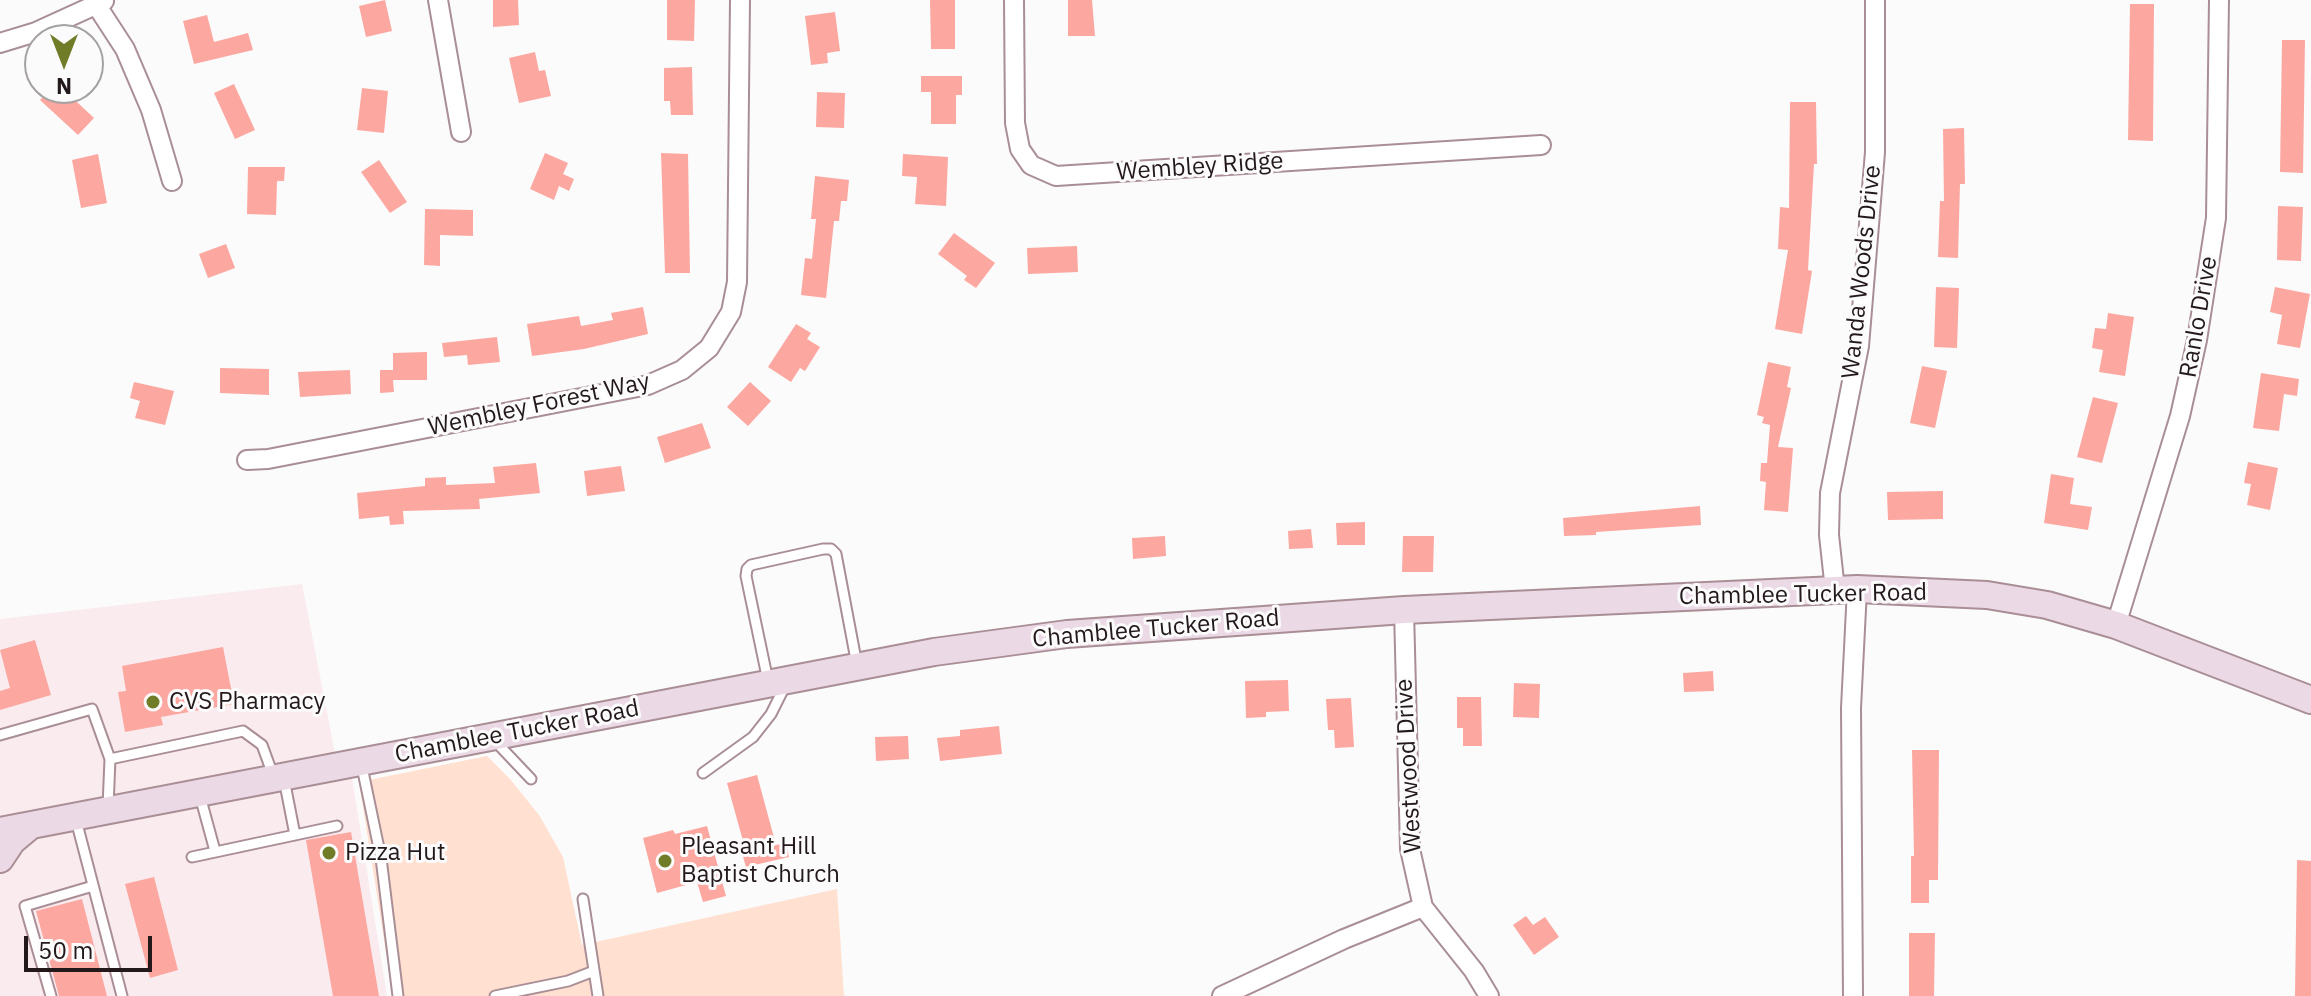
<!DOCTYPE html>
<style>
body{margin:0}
#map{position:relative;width:2311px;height:996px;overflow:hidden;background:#fbfbfb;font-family:"IBM Plex Sans",sans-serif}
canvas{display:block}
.north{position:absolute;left:24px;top:24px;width:80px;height:80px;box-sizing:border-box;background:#fbfbfb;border:2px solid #a5a1a1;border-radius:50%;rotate:180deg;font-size:22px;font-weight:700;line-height:32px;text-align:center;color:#23191b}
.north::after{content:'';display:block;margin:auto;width:28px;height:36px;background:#717c28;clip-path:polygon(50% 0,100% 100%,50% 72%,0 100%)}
.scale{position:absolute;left:24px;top:936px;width:128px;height:36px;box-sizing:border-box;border:4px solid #23191b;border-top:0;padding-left:10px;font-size:24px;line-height:28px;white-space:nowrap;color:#23191b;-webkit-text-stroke:6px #fbfbfb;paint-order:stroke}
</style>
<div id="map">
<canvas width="2311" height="996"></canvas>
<div class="north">N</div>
<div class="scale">50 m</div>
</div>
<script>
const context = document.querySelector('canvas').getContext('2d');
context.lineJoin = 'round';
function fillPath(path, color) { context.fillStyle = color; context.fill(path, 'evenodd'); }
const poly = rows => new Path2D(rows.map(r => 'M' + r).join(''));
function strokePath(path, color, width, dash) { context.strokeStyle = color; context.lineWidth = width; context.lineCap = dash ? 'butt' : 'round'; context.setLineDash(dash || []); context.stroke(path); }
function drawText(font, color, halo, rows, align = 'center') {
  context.font = font + ' "IBM Plex Sans",sans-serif'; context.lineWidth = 6; context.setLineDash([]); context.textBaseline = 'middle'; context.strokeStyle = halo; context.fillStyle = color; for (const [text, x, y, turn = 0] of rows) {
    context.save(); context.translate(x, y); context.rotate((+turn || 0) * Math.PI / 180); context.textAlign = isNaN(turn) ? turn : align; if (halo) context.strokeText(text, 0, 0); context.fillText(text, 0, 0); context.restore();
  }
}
const built = poly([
 [302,584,336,758,349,759,387,996,0,996,0,619]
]);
const green = poly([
 [487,756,510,779,539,815,563,857,582,945,837,889,844,996,393,996,359,782]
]);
const building = poly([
 [385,0,392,31,366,37,359,6],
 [493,0,518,0,519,25,493,27],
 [667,0,695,0,694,41,667,40],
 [930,0,955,0,955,49,931,49],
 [1068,0,1092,0,1095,36,1068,36],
 [2130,4,2154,4,2153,141,2128,140],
 [835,12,840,51,827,53,828,63,811,65,805,16],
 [207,15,214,42,248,33,253,50,194,64,183,21],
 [2282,40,2305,40,2303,173,2280,172],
 [535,52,539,71,545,70,551,96,519,103,509,58],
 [692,67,693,115,671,115,670,101,664,101,664,68],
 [921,76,962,76,962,95,956,95,956,124,931,124,931,92,921,92],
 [234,84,255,130,235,139,214,93],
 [51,88,62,88,94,118,78,135,40,100],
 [362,88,388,91,384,133,357,130],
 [817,92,845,93,844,128,816,127],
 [1790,102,1816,102,1817,164,1814,164,1808,270,1812,271,1802,334,1775,329,1788,250,1778,249,1780,207,1789,208],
 [1964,128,1965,184,1960,184,1958,258,1938,257,1940,201,1944,201,1943,129],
 [545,153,568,163,563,174,574,179,569,191,559,186,554,200,530,189],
 [661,153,688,154,690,273,665,273],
 [98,154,107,203,81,208,72,160],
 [903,154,948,157,946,206,915,204,917,177,902,176],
 [379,160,407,202,390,213,361,172],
 [248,167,285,167,284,181,277,181,276,215,247,214],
 [815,176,849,180,847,201,841,201,839,221,834,221,826,298,801,295,805,258,812,259,816,219,811,219],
 [2278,206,2303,207,2301,261,2277,260],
 [425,209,473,210,473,236,440,235,440,266,424,265],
 [954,233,995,263,976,288,964,280,967,276,938,254],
 [226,244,235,268,208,278,199,254],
 [1077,246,1078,272,1028,274,1027,248],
 [1936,287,1959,288,1957,348,1934,347],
 [2275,287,2310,294,2300,348,2277,344,2282,315,2270,312],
 [643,307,648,334,584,349,532,356,527,324,579,316,581,326,613,320,611,313],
 [2108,313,2134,317,2125,376,2099,372,2103,350,2092,348,2095,328,2106,329],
 [796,324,811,333,807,339,820,347,805,371,800,368,791,382,768,367],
 [497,337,500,362,468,365,467,355,444,357,442,343],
 [427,352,427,380,393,380,394,392,380,393,380,370,393,370,393,353],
 [1768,362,1791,367,1787,387,1791,388,1778,447,1793,448,1788,512,1764,510,1766,482,1760,481,1761,463,1767,463,1770,425,1762,423,1764,417,1757,415],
 [1922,366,1947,371,1935,428,1910,423],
 [220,368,269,369,269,395,220,393],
 [350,370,351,394,300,397,298,372],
 [2261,373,2299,379,2297,396,2284,394,2279,431,2253,428],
 [134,382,174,391,165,425,135,418,140,401,130,398],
 [750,382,771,401,748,426,727,407],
 [2093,397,2118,403,2102,463,2077,457],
 [702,423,711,448,665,463,657,437],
 [2248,462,2278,468,2270,510,2247,505,2251,484,2244,483],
 [536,463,540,493,479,499,480,509,403,511,404,524,390,525,389,516,359,519,357,493,425,486,425,478,446,477,446,485,495,483,493,467],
 [621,466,625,491,587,496,584,471],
 [2051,474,2074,478,2070,504,2092,507,2088,530,2044,523],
 [1943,491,1943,519,1888,520,1887,492],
 [1700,506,1701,525,1596,532,1596,535,1564,536,1563,518],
 [1365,522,1365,545,1337,545,1336,523],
 [1311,529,1313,548,1289,549,1288,531],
 [1165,536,1166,556,1133,559,1132,538],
 [1403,536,1434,536,1433,572,1402,572],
 [35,640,51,695,0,710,0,691,10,688,0,650],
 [223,647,234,704,161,717,163,725,125,732,118,692,126,691,122,666],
 [1713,671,1714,691,1684,692,1683,673],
 [1288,680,1289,711,1266,712,1266,717,1246,718,1245,681],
 [1514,683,1540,684,1539,718,1513,717],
 [1457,697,1481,697,1482,746,1463,746,1463,728,1457,728],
 [1351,698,1354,747,1335,748,1334,730,1328,730,1326,699],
 [999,726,1002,754,940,761,937,738,960,736,960,730],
 [908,736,909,759,876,761,875,737],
 [1912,750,1939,750,1938,880,1929,880,1929,903,1911,903,1911,856,1914,856],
 [757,775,776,845,786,843,789,857,746,867,742,853,746,852,727,783],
 [707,826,726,896,703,902,697,882,657,893,643,838,673,830,675,834],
 [351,832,379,996,333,996,306,840],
 [2297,860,2311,861,2311,996,2295,996],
 [154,877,178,970,150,978,125,884],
 [82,899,107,996,59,996,36,911],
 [1526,916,1533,925,1545,917,1559,937,1534,955,1513,925],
 [1909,933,1935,933,1934,996,1909,996]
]);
const service = poly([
 [768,681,746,576,747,569,751,565,823,549,831,549,836,554,857,665],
 [0,735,92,709,110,759,243,731,262,745,273,775],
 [495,741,531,779],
 [361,762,381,858,398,996],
 [703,773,753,737,771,714,786,684],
 [284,779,295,835],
 [200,796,215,851],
 [108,807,110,759],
 [76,820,122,996],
 [192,857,337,826],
 [583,899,598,996],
 [51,996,25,906,93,886],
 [495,996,568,981,594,971]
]);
const minor = poly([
 [438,0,461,132],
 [1014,0,1015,123,1020,149,1031,165,1056,176,1541,145],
 [97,6,125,49,151,110,172,181],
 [0,43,36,32,104,1],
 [247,460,268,459,648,385,682,370,709,348,731,312,737,282,740,0],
 [1835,590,1829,535,1830,493,1859,346,1875,152,1875,0],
 [1404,610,1410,849,1423,907,1474,971,1489,996],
 [2116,625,2180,416,2197,340,2216,218,2219,0],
 [1222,996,1344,939,1423,907],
 [1853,996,1851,708,1857,589]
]);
const secondary = poly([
 [0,831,934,652,1067,634,1404,610,1857,589,1987,595,2047,605,2116,625,2311,700],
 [0,859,12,841,30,826]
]);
const markers = [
 [153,702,8,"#717c28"],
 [329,853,8,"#717c28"],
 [665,861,8,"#717c28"]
];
const streetNames = [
 ["Wembley Ridge",1200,167,-4],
 ["Wanda Woods Drive",1862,272,-84],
 ["Ranlo Drive",2199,317,-80],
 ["Wembley Forest Way",539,405,-12],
 ["Chamblee Tucker Road",1803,595,-1],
 ["Chamblee Tucker Road",1156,629,-5],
 ["Chamblee Tucker Road",517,732,-11],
 ["Westwood Drive",1409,766,-93]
];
const poiNames = [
 ["CVS Pharmacy",169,702],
 ["Pleasant Hill",681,847],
 ["Baptist Church",681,875],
 ["Pizza Hut",345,853]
];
fillPath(built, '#faebee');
fillPath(green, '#ffe0d1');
fillPath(building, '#fca7a0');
strokePath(service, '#a98e95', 13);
strokePath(minor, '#a98e95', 22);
strokePath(secondary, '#a98e95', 30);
strokePath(service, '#fff', 9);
strokePath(minor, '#fff', 18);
strokePath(secondary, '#ebd9e6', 26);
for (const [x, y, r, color] of markers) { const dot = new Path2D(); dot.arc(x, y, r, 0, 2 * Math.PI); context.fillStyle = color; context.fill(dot); strokePath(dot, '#fbfbfb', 3); }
drawText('24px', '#23191b', '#fbfbfb', streetNames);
drawText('24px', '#23191b', '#fbfbfb', poiNames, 'left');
</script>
